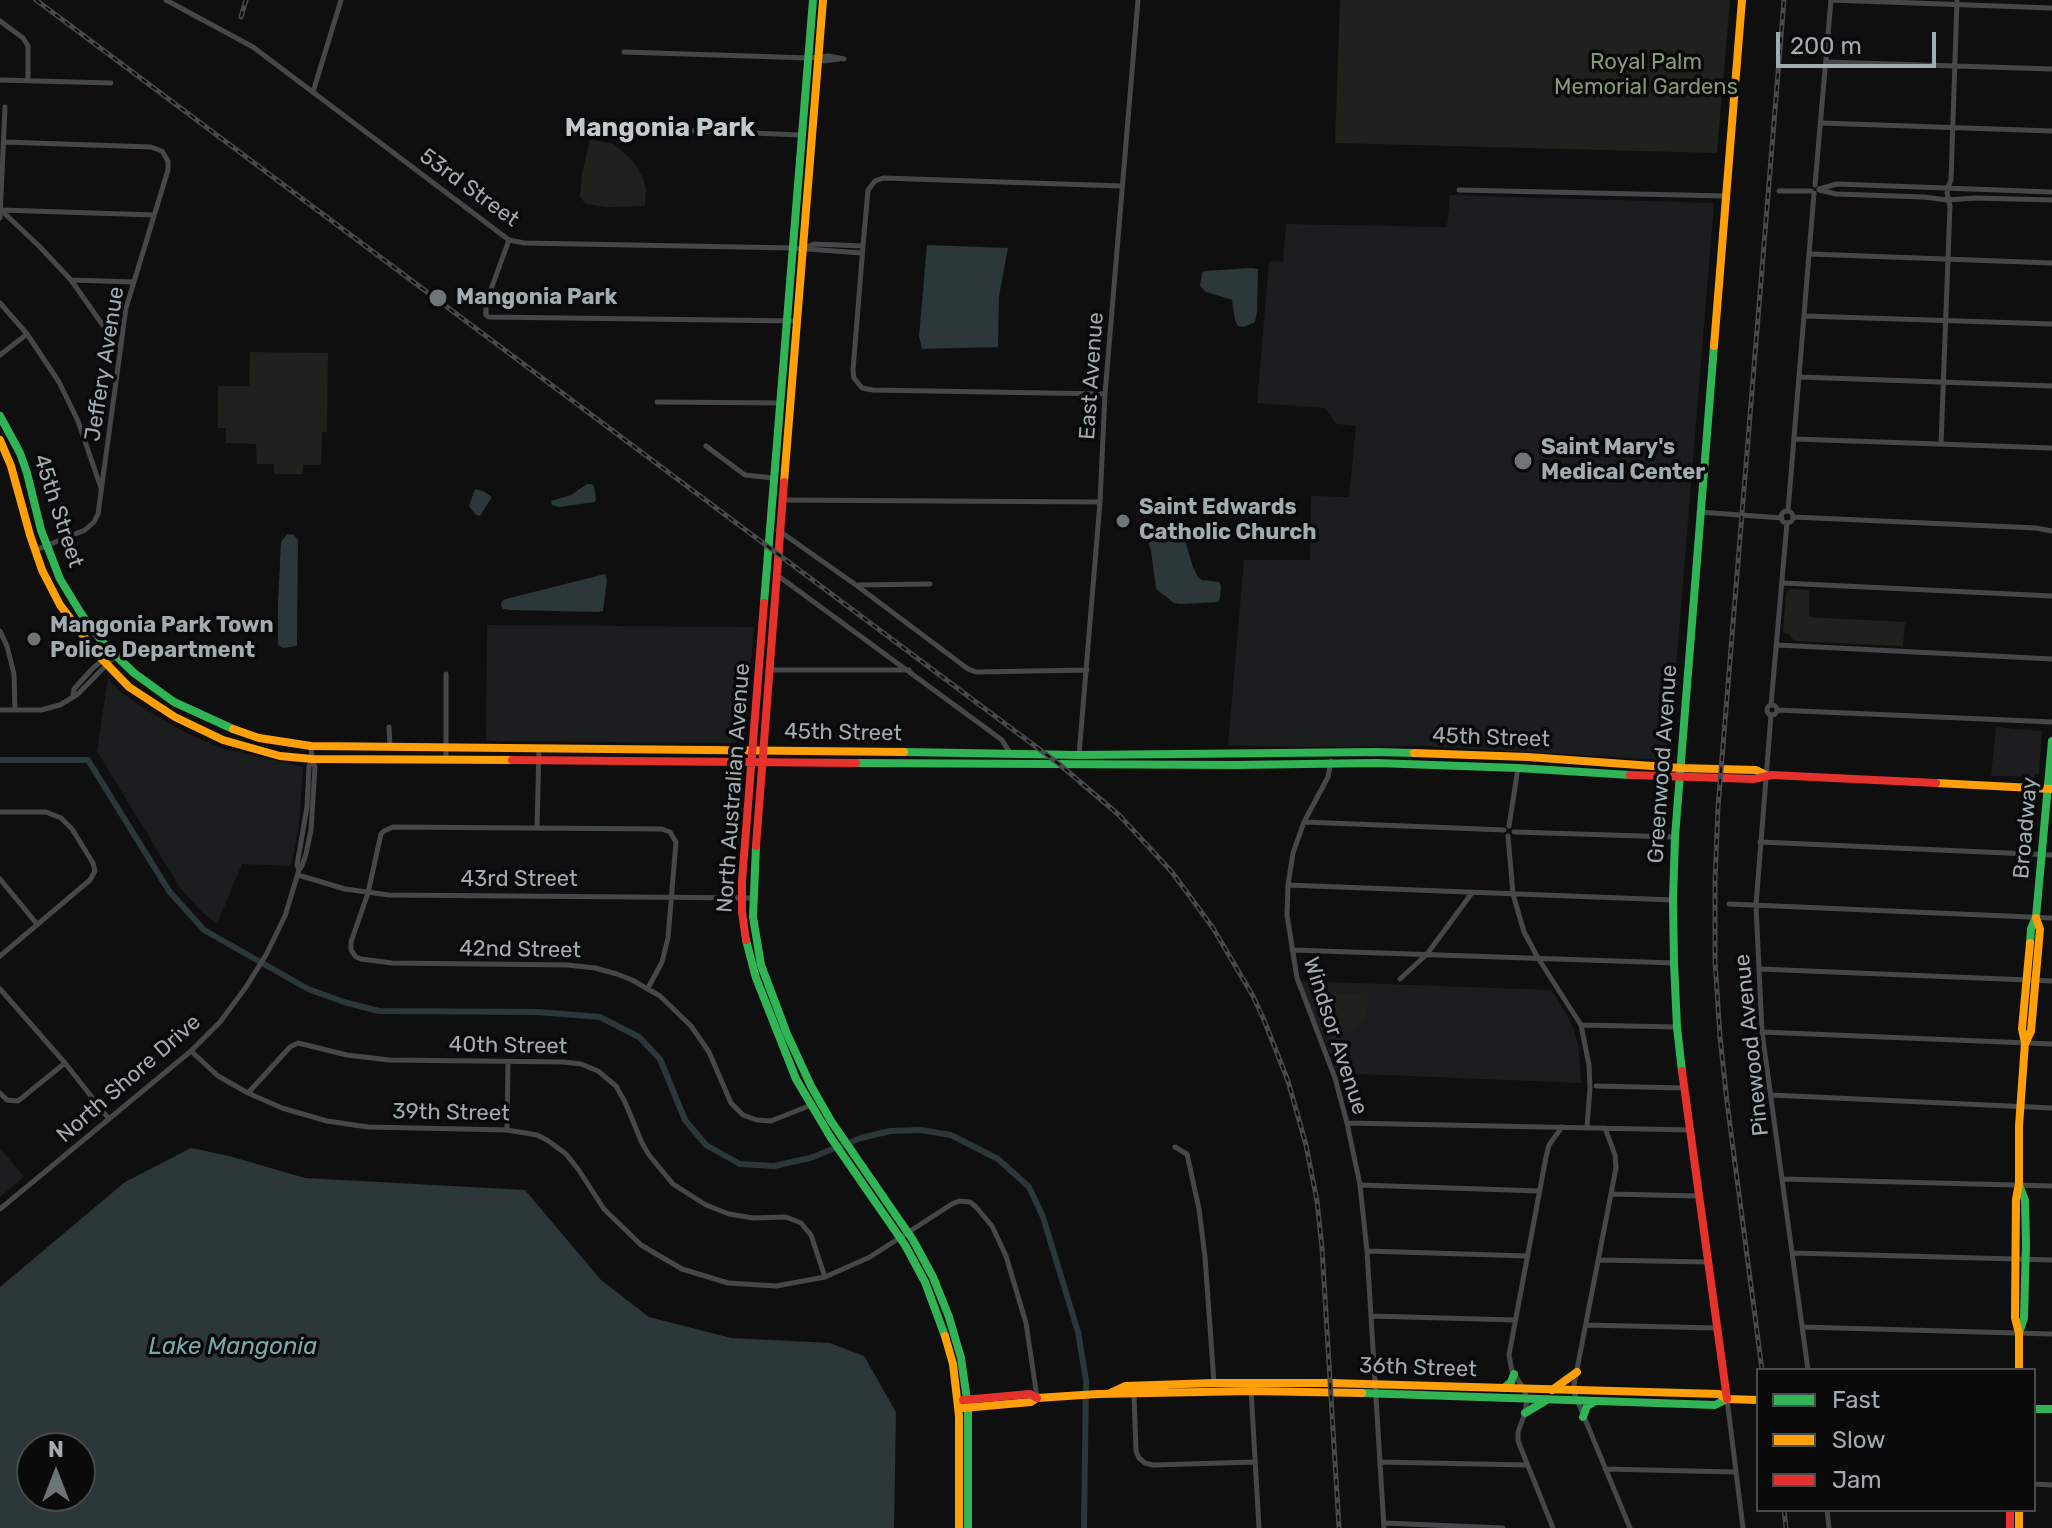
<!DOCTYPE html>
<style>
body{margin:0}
#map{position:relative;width:2052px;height:1528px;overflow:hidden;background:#0f0f10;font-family:Rubik,sans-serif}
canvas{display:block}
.legend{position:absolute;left:1756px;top:1368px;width:280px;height:144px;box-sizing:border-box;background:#0a0a0b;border:2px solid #464b4d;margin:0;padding:10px 14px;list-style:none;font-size:24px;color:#a1acb0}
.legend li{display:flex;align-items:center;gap:16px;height:40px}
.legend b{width:40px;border:2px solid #464b4d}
.north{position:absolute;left:16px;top:1432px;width:80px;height:80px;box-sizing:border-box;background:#0a0a0b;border:2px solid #464b4d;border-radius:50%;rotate:0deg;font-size:22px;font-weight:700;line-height:32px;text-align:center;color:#a1acb0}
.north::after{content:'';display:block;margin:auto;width:28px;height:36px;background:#6e7578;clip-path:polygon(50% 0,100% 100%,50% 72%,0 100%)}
.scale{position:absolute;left:1776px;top:32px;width:160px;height:36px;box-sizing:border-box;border:4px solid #a1acb0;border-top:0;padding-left:10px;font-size:24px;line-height:28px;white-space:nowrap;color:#a1acb0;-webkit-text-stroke:6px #0a0a0b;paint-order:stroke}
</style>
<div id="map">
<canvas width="2052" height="1528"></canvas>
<ul class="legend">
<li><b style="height:10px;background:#30b455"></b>Fast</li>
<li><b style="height:10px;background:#ff9f0a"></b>Slow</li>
<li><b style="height:10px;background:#e5322d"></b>Jam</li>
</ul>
<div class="north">N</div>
<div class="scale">200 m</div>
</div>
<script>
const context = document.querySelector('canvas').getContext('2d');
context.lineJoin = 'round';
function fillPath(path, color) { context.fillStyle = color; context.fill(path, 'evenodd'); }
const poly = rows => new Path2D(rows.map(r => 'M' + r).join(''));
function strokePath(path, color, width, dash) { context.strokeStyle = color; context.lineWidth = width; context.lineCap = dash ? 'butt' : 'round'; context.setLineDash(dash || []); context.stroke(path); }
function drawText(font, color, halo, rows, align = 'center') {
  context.font = font + ' Rubik,sans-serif'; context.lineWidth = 7; context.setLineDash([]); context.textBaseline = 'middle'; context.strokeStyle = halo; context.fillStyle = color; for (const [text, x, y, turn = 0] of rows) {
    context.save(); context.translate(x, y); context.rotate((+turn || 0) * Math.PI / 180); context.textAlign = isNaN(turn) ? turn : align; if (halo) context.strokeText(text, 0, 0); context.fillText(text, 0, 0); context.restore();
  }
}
const built = poly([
 [1450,195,1714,203,1669,753,1665,760,1422,746,1290,747,1228,745,1244,560,1310,560,1311,496,1349,497,1356,426,1337,424,1324,408,1257,403,1269,262,1283,261,1286,224,1447,227],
 [487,625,754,627,745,734,735,743,486,741],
 [108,678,121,692,143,708,190,735,221,748,303,767,299,827,291,866,242,864,217,924,201,911,180,888,97,751],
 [1996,727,2042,731,2039,774,2035,774,2034,777,1991,776],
 [1301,981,1551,990,1567,1015,1574,1030,1579,1048,1581,1083,1336,1073,1331,1055,1310,1009],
 [0,1148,24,1177,0,1197]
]);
const green = poly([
 [1340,0,1730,0,1717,153,1335,143],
 [590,139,613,144,630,158,637,167,643,179,646,188,645,206,607,207,586,204,580,197,582,174],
 [250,352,328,353,327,432,322,432,321,465,303,465,303,474,274,474,274,464,257,464,256,444,226,443,226,428,218,428,218,386,249,386],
 [1790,589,1809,590,1809,617,1905,622,1903,646,1794,641,1789,634,1783,632,1786,593],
 [1368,992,1369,1003,1363,1021,1351,1032,1335,1036,1326,1000,1328,996]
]);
const water = poly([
 [927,245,1008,248,999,296,998,347,922,349,919,336],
 [1251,268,1258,269,1257,312,1255,322,1244,327,1238,326,1235,320,1232,300,1206,292,1200,286,1202,273,1205,271],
 [587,484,592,484,594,487,596,499,595,502,559,507,552,505,551,501,571,495],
 [475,489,483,491,492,497,480,516,476,515,469,506],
 [1161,527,1180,529,1186,544,1193,567,1198,577,1202,580,1219,582,1221,586,1220,598,1218,602,1181,604,1174,603,1156,589,1151,551,1147,538,1154,529],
 [287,534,294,535,298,540,297,640,297,646,283,648,278,645,278,604,281,542],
 [605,574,607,580,603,611,598,612,509,610,503,609,501,605,502,601,506,599],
 [191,1148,229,1156,305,1178,525,1190,601,1280,649,1317,731,1338,830,1343,864,1356,896,1412,894,1528,0,1528,0,1287,125,1182],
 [32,1448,80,1448,80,1496,32,1496]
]);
const canal = poly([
 [0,760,88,760,169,891,204,930,308,989,344,1002,379,1011,537,1012,600,1017,639,1037,660,1059,685,1120,706,1145,740,1164,774,1166,810,1158,861,1138,890,1131,921,1130,951,1135,998,1159,1029,1187,1043,1217,1078,1332,1086,1380,1084,1528]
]);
const street = poly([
 [166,0,253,47,509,240,524,243,793,248,862,253],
 [0,21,23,38,28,46,28,80],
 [624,52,809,58,829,56,844,59],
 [818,58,824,61,839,59],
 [1826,62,2052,69],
 [0,80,111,83],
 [313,92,341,0],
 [1821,123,2052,131],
 [648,129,802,135],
 [4,142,151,147,162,151,168,161,168,170,126,308,98,514,94,522,85,530,36,550],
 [1815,185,1831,0,2052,8],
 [1819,189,1837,184,2052,192],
 [1459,190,1726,196],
 [1819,190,1836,194,1924,197,1947,200,1975,198,2052,200],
 [1779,191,1811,191],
 [1,210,39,246,71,280,114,341,121,347],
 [1,210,154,215],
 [0,218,5,107],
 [509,240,486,303,486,315,489,317,796,321],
 [807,247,814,244,863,246],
 [1810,254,2052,263],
 [71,280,134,282],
 [0,303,27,334,59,382,78,421,101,488],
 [1805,316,2052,324],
 [0,355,27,334],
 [1800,377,2052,386],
 [1105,394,873,390,862,388,854,378,853,370,863,246,868,190,875,181,883,178,1122,186],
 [657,402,780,403],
 [1795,439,2052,448],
 [1941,444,1950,206,1947,193,1948,187,1951,180,1957,0],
 [706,446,745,475,773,478],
 [781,500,1100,502],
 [1788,511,1814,193],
 '1781 517a6 6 0 1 1 12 0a6 6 0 1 1-12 0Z',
 [1699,512,1782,518],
 [1793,517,2036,528,2052,531],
 [778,530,856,585,968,669,976,672,1087,670],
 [777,575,1002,740,1010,753],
 [1782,583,2052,596],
 [859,585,930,584],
 [0,631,7,646,14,674,15,710],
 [1778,645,2052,659],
 [768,670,909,670],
 [73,696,74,689,93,668,104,659],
 '1767 710a5 5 0 1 1 10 0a5 5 0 1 1-10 0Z',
 [1771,705,1787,523],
 [0,710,41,710,60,705,78,694,115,656],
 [1777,710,2052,722],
 [1771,715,1756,905,1762,1032,1808,1370],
 [389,727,390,746],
 [1079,755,1100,502,1105,394,1138,0],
 [446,760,446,674],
 [1331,761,1328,777,1304,822,1293,853,1288,885,1287,915,1297,978,1335,1078,1347,1123,1360,1185,1367,1251,1384,1528],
 [0,812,46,812,61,818,72,829,93,863,95,871,90,880,0,956],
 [1305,822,1504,830],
 [1509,826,1518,768],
 [537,828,539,748],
 [1514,832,1674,837],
 [1508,836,1513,894,1524,932,1538,958,1581,1025,1589,1065,1590,1088,1587,1127],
 [1760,842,2052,855],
 [299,870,297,865,307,807,309,766,312,760],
 [298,875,345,889,389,895,753,898],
 [0,879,37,924],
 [1288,885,1672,900],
 [1729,904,2052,918],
 [1292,950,1674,963],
 [1760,969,2052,981],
 [1400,979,1427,954,1472,893],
 [648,988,662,962,668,938,676,842,670,832,662,829,393,827,384,831,381,834,368,893,351,942,351,950,356,957,361,959,392,963,568,965,595,968,617,974,632,980,660,996,691,1026,709,1052,731,1103,743,1115,757,1120,771,1121,811,1105],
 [0,989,65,1063,109,1119],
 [1581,1025,1676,1027],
 [1762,1032,2052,1044],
 [191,1051,218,1076,248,1093,282,1108,327,1121,368,1127,507,1130,537,1135,547,1140,566,1154,578,1169,604,1209,641,1245,682,1269,728,1283,776,1286,825,1277,870,1257,952,1204,959,1201,970,1202,976,1207,992,1226,1006,1256,1026,1323,1037,1397],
 [1596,1086,1684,1088],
 [0,1093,7,1100,18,1101,65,1063],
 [248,1093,290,1047,298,1043,347,1055,389,1060,564,1062,581,1064,598,1071,616,1086,625,1102,642,1143,649,1155,673,1184,706,1205,729,1214,753,1218,786,1217,801,1223,811,1235,825,1277],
 [1771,1095,2052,1108],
 [1347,1123,1690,1130],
 [1605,1128,1615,1155,1616,1168,1573,1390,1630,1528],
 [507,1130,508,1062],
 [1175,1147,1187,1154,1199,1209,1205,1257,1214,1383],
 [1783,1179,2052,1186],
 [1360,1185,1540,1191],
 [1611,1194,1697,1196],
 [0,1209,191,1051,220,1022,246,987,266,955,285,916,299,870,302,866,306,854,311,830,315,767,312,759,311,746],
 [1367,1251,1528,1256],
 [1793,1253,2052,1260],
 [1598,1260,1707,1262],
 [1371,1316,1515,1320],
 [1586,1325,1716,1328],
 [1802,1327,2052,1334],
 [1251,1389,1259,1528],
 [1134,1394,1136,1451,1139,1458,1145,1463,1153,1465,1255,1462],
 [1727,1399,1743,1528],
 [1380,1462,1527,1465],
 [1605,1469,1735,1472],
 [2034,1484,2052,1485],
 [1827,1510,1829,1528],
 [1384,1523,1503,1528],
 [1553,1528,1518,1441,1518,1432,1525,1413,1527,1399,1524,1389,1512,1371,1509,1355,1546,1157,1549,1145,1562,1127]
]);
const fast = poly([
 [0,416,20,453,27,473,41,530,60,579,82,615,104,644,134,673,174,702,233,729],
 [764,603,813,0],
 [904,752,1079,755,1376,752,1414,753],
 [856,763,1235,765,1376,763,1518,768,1630,775],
 [756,846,753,917,761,965,787,1034,811,1086,831,1121,913,1240,933,1277,949,1317,961,1358,968,1407,968,1528],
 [746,940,756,978,796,1079,831,1138,905,1245,925,1282,945,1336],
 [2030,943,2031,929,2036,917,2052,741],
 [1682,1071,1677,1027,1674,963,1673,900,1675,837,1714,346],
 [2019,1185,2025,1200,2026,1243,2024,1318,2019,1333],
 [1504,1388,1511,1382,1514,1374],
 [1362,1393,1715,1405,1727,1399],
 [2034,1409,2052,1409],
 [1525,1413,1545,1401],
 [1583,1417,1587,1406,1594,1402]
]);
const slow = poly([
 [1714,346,1742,0],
 [0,440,11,466,30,535,42,570,60,605,98,655,129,687,175,717,223,740,280,756,312,759,512,760],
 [784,482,823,0],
 [233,729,259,738,311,746,904,752],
 [1414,753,1528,757,1680,768,1756,770,1766,775],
 [1936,783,2052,789],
 [2026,1042,2031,1031,2040,929,2036,918],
 [945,1336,953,1364,959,1416,959,1528],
 [2019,1370,2019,1333,2015,1318,2016,1199,2019,1184,2019,1126,2025,1043,2022,1029,2030,943],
 [1552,1390,1577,1372],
 [1110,1393,1125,1386,1214,1383,1330,1383,1719,1394,1727,1399,1758,1400],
 [963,1408,1031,1402,1037,1398,1098,1394,1251,1391,1362,1393],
 [2019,1510,2019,1528]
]);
const jam = poly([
 [512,760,856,763],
 [1630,775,1754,779,1772,775,1936,783],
 [756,846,784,482],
 [746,940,742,912,742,881,764,603],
 [1682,1071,1727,1399],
 [963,1400,1030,1394,1037,1398],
 [2010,1510,2010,1528]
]);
const rail = poly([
 [36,0,1059,764,1119,815,1172,872,1213,928,1253,996,1264,1020,1288,1081,1306,1145,1317,1201,1322,1248,1339,1528],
 [241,17,246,0],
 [1762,1370,1727,1102,1720,1037,1715,961,1715,882,1718,807,1784,0],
 [1784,1510,1786,1528]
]);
const markers = [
 [438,298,10,"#6e7578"],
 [1523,461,10,"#6e7578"],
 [1123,521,8,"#6e7578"],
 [34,639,8,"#6e7578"]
];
const parkNames = [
 ["Royal Palm",1646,63],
 ["Memorial Gardens",1646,88]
];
const streetNames = [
 ["53rd Street",469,188,36],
 ["Jeffery Avenue",105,364,-81],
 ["East Avenue",1092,376,-86],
 ["45th Street",58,511,72],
 ["45th Street",843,733,1],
 ["45th Street",1491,738,2],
 ["Greenwood Avenue",1663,764,-86],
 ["North Australian Avenue",734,788,-86],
 ["Broadway",2026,828,-85],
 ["43rd Street",519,880],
 ["42nd Street",520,950,1],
 ["Windsor Avenue",1335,1036,72],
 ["Pinewood Avenue",1752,1045,-96],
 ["40th Street",508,1046,1],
 ["North Shore Drive",129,1079,-41],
 ["39th Street",451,1113,1],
 ["36th Street",1418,1368,2]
];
const poiNames = [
 ["Mangonia Park",456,298],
 ["Saint Mary's",1541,448],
 ["Medical Center",1541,473],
 ["Saint Edwards",1139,508],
 ["Catholic Church",1139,533],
 ["Mangonia Park Town",50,626],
 ["Police Department",50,651]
];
const waterNames = [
 ["Lake Mangonia",233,1347]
];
const quarterNames = [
 ["Mangonia Park",660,128]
];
fillPath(built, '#1c1d1e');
fillPath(green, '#1e211c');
fillPath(water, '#2b3738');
strokePath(canal, '#2b3738', 6);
strokePath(street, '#454849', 5);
strokePath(fast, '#30b455', 8);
strokePath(slow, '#ff9f0a', 8);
strokePath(jam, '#e5322d', 8);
strokePath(rail, '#47494b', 5);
strokePath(rail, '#0a0a0b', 2, [6]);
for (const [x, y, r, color] of markers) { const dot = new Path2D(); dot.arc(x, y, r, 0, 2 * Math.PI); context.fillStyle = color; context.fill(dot); strokePath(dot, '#0a0a0b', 3); }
drawText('22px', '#859a79', '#0a0a0b', parkNames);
drawText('22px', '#a1acb0', '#0a0a0b', streetNames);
drawText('bold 22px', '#a1acb0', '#0a0a0b', poiNames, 'left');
drawText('italic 24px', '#7aa8aa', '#0a0a0b', waterNames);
drawText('bold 26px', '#c2c9cd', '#0a0a0b', quarterNames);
</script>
